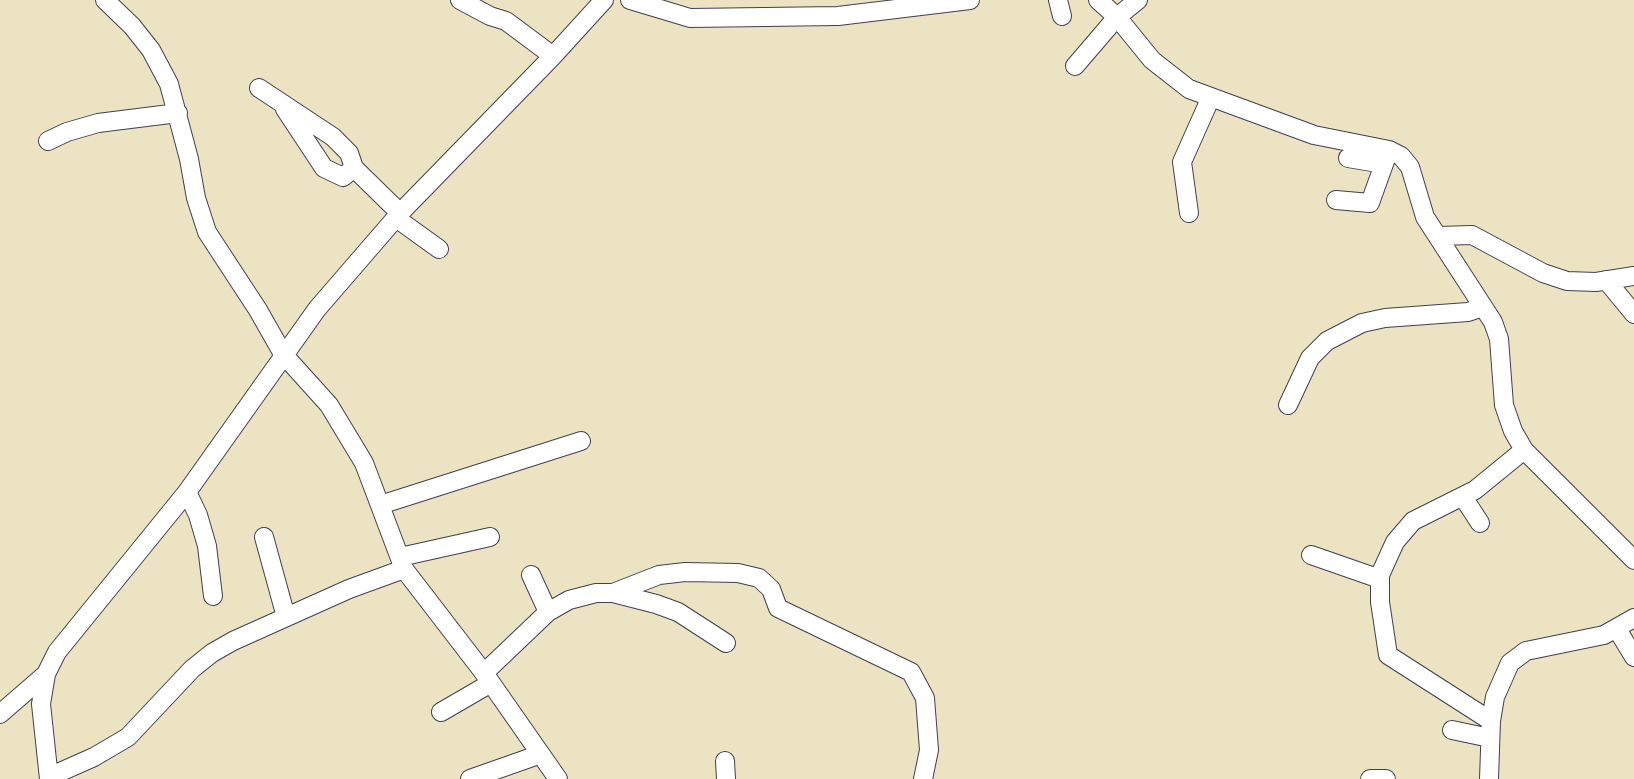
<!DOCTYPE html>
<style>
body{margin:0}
canvas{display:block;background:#ece3c3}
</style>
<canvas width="1634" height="779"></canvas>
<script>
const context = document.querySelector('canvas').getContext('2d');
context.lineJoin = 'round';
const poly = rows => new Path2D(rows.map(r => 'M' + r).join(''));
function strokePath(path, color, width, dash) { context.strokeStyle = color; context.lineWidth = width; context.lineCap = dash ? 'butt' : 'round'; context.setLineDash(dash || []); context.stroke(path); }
const minor = poly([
 [105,0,132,26,151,50,169,84,189,159,196,198,207,232,258,310,283,354,329,405,364,463,404,569,484,673,558,779],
 [460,0,490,16,506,21,553,56],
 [630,0,690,18,838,16,970,0],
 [1058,0,1062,16],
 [1098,0,1117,17,1152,60,1189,89,1314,135,1389,150,1401,156,1410,167,1425,217,1493,322,1499,339,1504,405,1513,431,1524,450,1634,560],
 [1075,66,1117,17,1138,0],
 [259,88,333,137,349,153,354,168,400,213],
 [285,109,324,168,343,177,354,168],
 [48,141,67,132,98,123,178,113],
 [1348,158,1384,164],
 [1336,200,1370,203,1389,150],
 [1189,213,1182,162,1211,97],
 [396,218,439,249],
 [1439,236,1472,235,1543,273,1567,281,1596,282,1634,276],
 [1606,280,1634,314],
 [1288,405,1310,358,1327,341,1362,323,1385,318,1468,312,1483,307],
 [187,492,198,515,207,546,213,596],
 [1463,497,1480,523],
 [380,505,581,441],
 [264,537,286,617],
 [1311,555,1380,579],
 [400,557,490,537],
 [531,575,548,612],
 [613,593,659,575,685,572,738,573,759,578,771,589,778,608,911,672,925,698,929,750,923,779],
 [1617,629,1634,657],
 [484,673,548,612,569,600,596,593,613,593,656,604,678,612,726,643],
 [441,712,491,683],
 [0,714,46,674],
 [1491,721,1388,655,1380,602,1380,575,1395,542,1413,521,1475,490,1524,450],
 [1452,730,1490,738],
 [725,761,726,779],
 [49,777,94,757,128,737,192,669,212,653,233,641,349,589,404,569],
 [49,779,41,704,46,674,57,652,187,492,317,309,400,213,553,56,604,0],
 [470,779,541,754],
 [1370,779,1386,779],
 [1489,779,1491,721,1495,697,1510,663,1526,651,1604,635,1634,618]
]);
strokePath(minor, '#403f4f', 20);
strokePath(minor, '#fff', 18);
</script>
